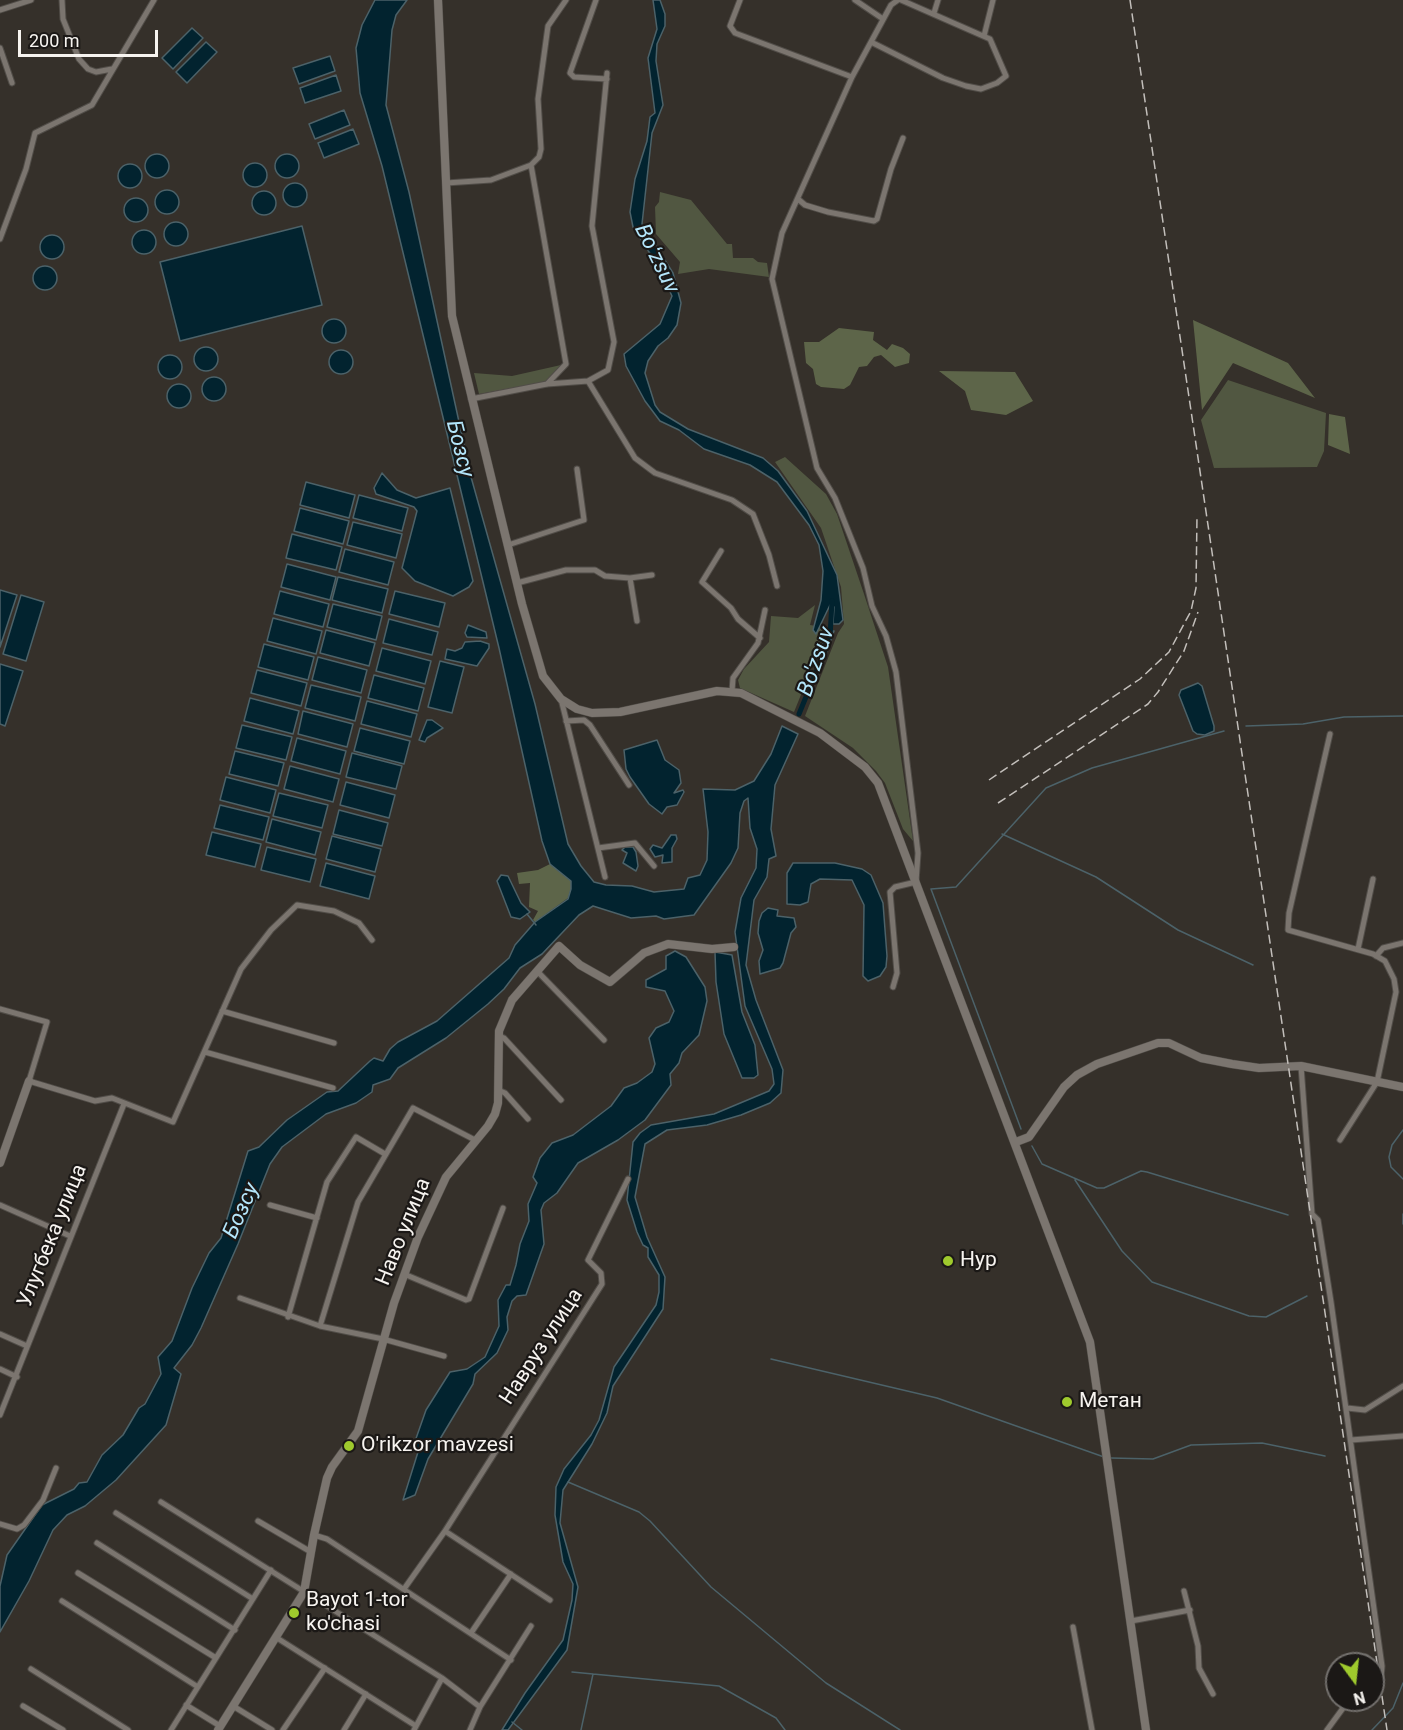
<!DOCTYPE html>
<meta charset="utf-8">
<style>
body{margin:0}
#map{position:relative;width:1403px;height:1730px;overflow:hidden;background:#35302a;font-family:Roboto,sans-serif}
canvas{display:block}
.north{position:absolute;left:1325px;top:1652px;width:60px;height:60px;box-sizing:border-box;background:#1b1816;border:2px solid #73706d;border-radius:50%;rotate:165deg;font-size:16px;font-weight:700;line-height:24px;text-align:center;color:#f7f4f0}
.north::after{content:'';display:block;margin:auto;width:21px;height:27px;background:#9fca2d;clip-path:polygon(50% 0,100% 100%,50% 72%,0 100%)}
.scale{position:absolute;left:18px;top:30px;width:140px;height:27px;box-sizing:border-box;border:3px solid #f7f4f0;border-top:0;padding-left:8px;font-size:18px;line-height:21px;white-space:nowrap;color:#f7f4f0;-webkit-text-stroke:4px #1b1816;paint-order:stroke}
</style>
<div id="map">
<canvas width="1403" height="1730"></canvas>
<div class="north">N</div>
<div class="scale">200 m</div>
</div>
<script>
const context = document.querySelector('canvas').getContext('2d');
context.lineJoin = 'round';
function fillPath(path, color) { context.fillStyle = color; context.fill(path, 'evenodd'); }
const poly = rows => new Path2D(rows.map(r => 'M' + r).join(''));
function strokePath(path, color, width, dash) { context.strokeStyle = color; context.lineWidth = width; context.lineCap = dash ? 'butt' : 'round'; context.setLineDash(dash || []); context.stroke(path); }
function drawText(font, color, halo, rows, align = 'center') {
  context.font = font + ' Roboto,sans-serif'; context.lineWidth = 4.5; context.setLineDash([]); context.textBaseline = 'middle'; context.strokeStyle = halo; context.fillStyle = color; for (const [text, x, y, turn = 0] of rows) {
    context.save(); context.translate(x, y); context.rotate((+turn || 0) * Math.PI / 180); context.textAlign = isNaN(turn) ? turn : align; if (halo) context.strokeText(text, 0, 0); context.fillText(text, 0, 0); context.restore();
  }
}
const green = poly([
 [660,192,691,200,727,244,732,244,733,258,753,258,758,262,767,263,769,277,709,269,678,274,680,262,656,234,655,207,659,202],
 [561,365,562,368,547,382,479,394,474,373,512,376],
 [1228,380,1326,413,1324,451,1317,467,1214,468,1201,420],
 [785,457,826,494,837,514,864,594,888,667,913,841,903,829,885,783,876,771,853,748,805,716,838,633,844,624,841,587,821,528,775,462],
 [815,605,810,625,828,628,794,712,740,688,738,680,744,669,769,642,771,616,798,618]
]);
const forest = poly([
 [1193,320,1288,363,1315,398,1233,363,1202,410],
 [839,328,874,332,873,340,887,350,892,344,903,348,910,354,909,363,895,367,881,355,874,357,867,366,859,367,850,385,844,389,821,387,816,384,813,369,806,363,804,342,819,342],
 [939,371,1015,372,1033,401,1006,415,971,410,965,391],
 [1329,414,1345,417,1350,454,1328,445],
 [550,864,571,881,571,889,568,898,535,922,533,920,538,911,529,907,530,883,519,884,517,873,538,870]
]);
const water = poly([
 [375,0,407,0,396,15,392,30,386,105,409,192,471,477,535,704,568,844,581,866,594,882,606,885,632,886,654,892,684,889,688,878,700,875,707,860,708,832,703,789,735,790,754,781,771,754,782,726,798,734,775,785,771,829,776,856,769,859,767,877,754,900,746,965,756,1000,783,1070,781,1093,770,1103,741,1115,707,1125,667,1130,645,1144,635,1197,647,1237,665,1277,663,1309,613,1386,607,1413,592,1444,563,1490,560,1523,578,1587,567,1650,508,1730,502,1730,525,1693,563,1640,572,1600,573,1584,563,1562,555,1515,556,1487,564,1469,591,1435,599,1420,614,1367,656,1305,659,1292,659,1275,648,1257,648,1248,643,1245,637,1232,627,1200,633,1142,640,1133,651,1125,714,1114,769,1091,774,1084,772,1069,745,1006,735,932,741,898,756,868,757,849,750,828,748,798,744,801,740,813,738,848,731,863,694,915,664,919,656,916,631,918,593,906,579,915,542,954,520,968,504,989,488,1004,446,1038,398,1068,390,1079,373,1085,372,1092,356,1103,326,1114,282,1147,270,1164,238,1244,201,1328,192,1345,174,1368,181,1374,166,1425,116,1480,85,1506,67,1515,53,1530,29,1581,0,1632,0,1586,7,1555,42,1505,74,1489,79,1483,87,1482,102,1455,123,1435,139,1408,145,1404,161,1374,158,1357,172,1341,192,1288,209,1253,221,1238,248,1151,259,1147,287,1120,327,1092,338,1091,370,1061,374,1058,383,1061,390,1049,398,1042,437,1021,509,958,515,945,535,922,568,899,571,889,571,881,550,864,542,841,499,648,382,166,360,93,356,48,362,25,375,0],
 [653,0,660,0,665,14,665,26,657,44,656,61,663,105,652,133,642,224,673,273,681,303,677,325,668,338,658,346,648,361,645,373,655,405,660,412,688,429,763,458,778,471,807,511,837,575,843,620,839,624,833,624,834,607,830,605,816,634,813,630,821,600,823,571,819,545,809,525,777,482,750,465,704,449,679,430,660,421,645,401,626,366,624,354,660,324,672,296,658,266,633,227,630,212,635,179,647,141,650,117,655,113,648,58,657,29,653,0],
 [192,28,203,38,173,69,162,58,192,28],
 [206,42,217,52,187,83,176,72,206,42],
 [330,56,335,71,299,84,293,68,330,56],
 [336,75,341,91,305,103,300,88,336,75],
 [344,110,350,125,315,139,309,124,344,110],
 [353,129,359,144,324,158,318,143,353,129],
 '145 166a12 12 0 1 1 24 0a12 12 0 1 1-24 0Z',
 '275 166a12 12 0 1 1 24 0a12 12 0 1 1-24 0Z',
 '243 175a12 12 0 1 1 24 0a12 12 0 1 1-24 0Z',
 '118 176a12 12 0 1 1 24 0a12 12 0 1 1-24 0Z',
 '283 195a12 12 0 1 1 24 0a12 12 0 1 1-24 0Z',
 '155 202a12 12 0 1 1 24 0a12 12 0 1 1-24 0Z',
 '252 203a12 12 0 1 1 24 0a12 12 0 1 1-24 0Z',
 '124 210a12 12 0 1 1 24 0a12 12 0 1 1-24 0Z',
 '164 234a12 12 0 1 1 24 0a12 12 0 1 1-24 0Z',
 [302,226,322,305,180,341,160,262,302,226],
 '132 242a12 12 0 1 1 24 0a12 12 0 1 1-24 0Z',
 '40 247a12 12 0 1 1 24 0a12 12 0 1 1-24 0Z',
 '33 278a12 12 0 1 1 24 0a12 12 0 1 1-24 0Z',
 '322 331a12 12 0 1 1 24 0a12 12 0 1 1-24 0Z',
 '194 359a12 12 0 1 1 24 0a12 12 0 1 1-24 0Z',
 '329 362a12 12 0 1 1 24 0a12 12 0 1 1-24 0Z',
 '158 367a12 12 0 1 1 24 0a12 12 0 1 1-24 0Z',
 '202 389a12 12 0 1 1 24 0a12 12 0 1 1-24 0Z',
 '167 396a12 12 0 1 1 24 0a12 12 0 1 1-24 0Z',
 [382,473,397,490,416,498,450,488,473,581,469,587,453,596,415,581,402,568,417,511,414,507,376,494,374,488,382,473],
 [306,482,355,495,349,518,300,505,306,482],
 [359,495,408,508,402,531,353,518,359,495],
 [300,508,349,521,343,544,294,531,300,508],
 [353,522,402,534,396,558,347,545,353,522],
 [292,534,342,547,336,570,286,558,292,534],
 [345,549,394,562,388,585,339,572,345,549],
 [287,564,336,577,330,600,281,587,287,564],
 [338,577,388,589,382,613,332,600,338,577],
 [0,590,17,595,0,647,0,590],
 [280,591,329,604,323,627,274,614,280,591],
 [395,591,445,603,439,627,389,614,395,591],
 [21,595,44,602,26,661,3,654,21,595],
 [333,604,382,616,376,640,327,627,333,604],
 [273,618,322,631,316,654,267,641,273,618],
 [389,619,438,632,432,655,383,643,389,619],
 [468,625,486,632,487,638,467,637,465,633,468,625],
 [326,630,375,643,369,666,320,653,326,630],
 [834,631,825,656,818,652,829,632,834,631],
 [480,641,489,644,489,648,477,666,445,659,447,649,455,651,462,648,465,642,480,641],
 [264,644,314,657,308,680,258,667,264,644],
 [382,648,431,661,425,684,376,671,382,648],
 [318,657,367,670,361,693,312,680,318,657],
 [440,661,464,667,452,713,428,707,440,661],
 [0,664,23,671,5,726,0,724,0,664],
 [257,670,307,683,301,706,251,693,257,670],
 [374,675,424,688,418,711,368,698,374,675],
 [1198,683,1202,686,1214,726,1214,731,1205,735,1197,734,1193,731,1179,695,1181,690,1198,683],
 [311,685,361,697,355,721,305,708,311,685],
 [250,698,299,711,293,734,244,721,250,698],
 [367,701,417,714,411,737,361,724,367,701],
 [303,711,353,724,347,747,298,734,303,711],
 [427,720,432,720,443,728,427,738,425,742,419,740,427,720],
 [242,725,292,737,286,760,236,748,242,725],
 [360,728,410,741,404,764,354,751,360,728],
 [297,738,346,751,340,774,291,761,297,738],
 [657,740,665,760,679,770,681,783,674,793,683,790,684,792,677,805,667,807,662,814,649,804,630,777,626,769,624,750,657,740],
 [235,751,284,763,278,786,229,774,235,751],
 [352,753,402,766,396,789,346,777,352,753],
 [290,766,339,779,333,802,284,789,290,766],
 [226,777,276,790,270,813,220,800,226,777],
 [346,782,395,795,389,818,340,805,346,782],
 [279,793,328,805,322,828,273,816,279,793],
 [220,805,269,817,263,840,214,828,220,805],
 [339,810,388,823,382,846,333,834,339,810],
 [272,819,321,832,315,855,266,842,272,819],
 [212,832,261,844,255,867,206,855,212,832],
 [671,835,676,835,677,839,672,848,672,862,662,863,663,855,655,857,650,849,653,845,662,848,671,835],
 [332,836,381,849,375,872,326,859,332,836],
 [267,847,316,859,310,882,261,870,267,847],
 [625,847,633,847,636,852,638,866,636,871,623,863,627,853,622,850,625,847],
 [326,863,375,876,369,899,320,886,326,863],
 [793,863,835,863,862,869,871,875,883,903,887,956,886,967,880,976,868,981,863,976,864,905,852,880,820,879,811,884,808,902,800,905,787,904,787,873,793,863],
 [501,875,508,876,521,903,530,912,520,919,511,917,497,881,501,875],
 [768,908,778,910,777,916,794,918,796,927,791,933,783,963,780,968,760,974,759,961,763,950,758,933,759,921,762,913,768,908],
 [675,951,686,957,705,987,707,1001,699,1035,682,1053,679,1063,670,1074,671,1085,645,1120,618,1140,578,1163,557,1193,544,1203,541,1210,544,1244,526,1295,517,1296,512,1301,507,1317,508,1330,497,1353,475,1374,473,1384,428,1459,415,1495,403,1500,418,1452,413,1447,426,1410,450,1372,467,1369,485,1357,499,1326,498,1300,506,1285,510,1285,516,1265,520,1244,529,1221,528,1204,537,1183,533,1177,540,1158,552,1143,573,1135,611,1106,624,1088,637,1083,652,1072,655,1064,649,1038,656,1028,669,1022,674,1011,665,991,646,987,646,980,666,969,666,956,675,951],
 [715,952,732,955,742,1012,755,1045,758,1075,754,1078,742,1078,724,1034,716,982,715,952]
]);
const stream = poly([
 [1246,726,1303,724,1344,717,1403,716],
 [1002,834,1096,877,1178,930,1253,965],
 [527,914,536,925],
 [1021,1129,931,889,956,887,1046,788,1092,768,1224,731],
 [1403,1130,1392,1145,1389,1157,1391,1167,1403,1179],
 [1032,1146,1042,1164,1097,1188,1104,1188,1141,1171,1147,1172,1288,1215],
 [1075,1180,1122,1251,1152,1282,1249,1316,1266,1317,1307,1296],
 [1403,1214,1403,1224],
 [771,1359,937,1398,1104,1457],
 [1111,1458,1153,1459,1191,1445,1262,1443,1325,1456],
 [568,1482,639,1512,650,1521,711,1587,826,1683,900,1730],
 [572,1672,719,1686,776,1718,785,1730],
 [512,1722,522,1730],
 [581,1730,593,1674],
 [1372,1730,1393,1708,1403,1683]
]);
const canal = poly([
 [830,637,832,601],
 [799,714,826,648]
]);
const street = poly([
 [62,0,63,19,79,59,88,69,96,72,112,69],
 [596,0,570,73,574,77,607,79],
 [740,0,730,26,735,33,852,77],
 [855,0,883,19],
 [0,10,31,0],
 [934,13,938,0],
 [984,36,993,0],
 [871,42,943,78,966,86,981,89,997,83,1006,76,990,39,901,0],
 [0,48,12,83],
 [531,165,566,364,547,384],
 [446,183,491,180,531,165,539,157,541,149,538,99,548,26,566,0],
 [798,199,805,205,828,212,874,221,877,219,891,169,903,138],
 [0,239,26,169,35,133,92,105,154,0],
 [588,381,635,458,655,473,732,500,753,514,769,555,777,586],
 [471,399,547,384,588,381,608,370,614,342,592,226,607,73],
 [508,545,584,520,577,469],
 [721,551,702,582,731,608,738,619,760,638],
 [630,578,637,621],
 [517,583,566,570,595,570,605,576,630,578,652,575],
 [732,691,733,678,758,643,765,610],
 [561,699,605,877],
 [566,721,584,720,590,725,629,785],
 [1330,734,1289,913,1288,930,1373,954,1385,961,1394,979,1396,992,1377,1082,1340,1140],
 [598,848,635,843,654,866],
 [1358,949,1373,879],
 [1376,956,1383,948,1403,943],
 [537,971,604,1040],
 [893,987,897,973,890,892,895,887,916,882,918,853,896,672,886,636,872,606,863,568,835,498,817,468,772,279,782,233,852,77,891,5,898,0],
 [0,1009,47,1022,29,1081,95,1101,112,1098,173,1122,241,969,271,930,297,905,334,911,359,923,372,940],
 [222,1011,334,1043],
 [499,1036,504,1038,561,1100],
 [205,1052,333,1088],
 [1301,1066,1312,1214,1318,1220,1331,1302,1382,1666,1381,1679],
 [498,1090,505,1093,528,1119],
 [0,1205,70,1236],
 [270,1205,317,1218],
 [404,1274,466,1300,469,1299,503,1208],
 [240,1298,320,1326,383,1339,444,1356],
 [288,1317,327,1182,356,1137,385,1154],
 [320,1326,358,1202,413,1108,475,1140],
 [0,1334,27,1346],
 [0,1369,17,1377],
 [1347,1408,1365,1410,1403,1386],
 [0,1415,124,1104],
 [1351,1440,1403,1436],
 [161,1502,442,1678,480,1707],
 [116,1513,253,1599],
 [258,1521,311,1552],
 [0,1524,17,1529,24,1525,43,1500,56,1468],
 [445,1531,550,1600],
 [314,1535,327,1539,511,1660],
 [97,1543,235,1630],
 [78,1573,216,1658],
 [404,1589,445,1531,602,1284,601,1273,588,1260,628,1179],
 [1184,1591,1198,1646,1199,1668,1213,1694],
 [62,1601,198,1687],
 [1131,1621,1190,1610],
 [1073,1627,1092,1730],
 [471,1633,511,1574],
 [277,1638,416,1726],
 [1363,1664,1366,1657],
 [31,1669,128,1730],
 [186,1705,220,1726],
 [23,1706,63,1730],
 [233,1706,272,1730],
 [171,1730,271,1570],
 [283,1730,325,1668],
 [344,1730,366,1694],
 [414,1730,442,1678],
 [470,1730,480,1707,531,1626],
 [1327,1730,1349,1700]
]);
const secondary = poly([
 [438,0,452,316,522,604,543,676,561,699,577,709,592,713,620,712,717,691,741,693,820,733,865,767,878,783,1090,1342,1146,1730],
 [1016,1142,1029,1137,1064,1087,1077,1075,1097,1064,1158,1043,1169,1043,1201,1058,1232,1064,1259,1068,1301,1066,1403,1087],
 [0,1163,29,1081],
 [218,1730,304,1592,314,1535,327,1478,332,1467,358,1431,394,1303,418,1237,446,1177,488,1126,495,1114,498,1103,499,1031,512,1000,559,946,580,965,610,982,644,953,668,944,712,949,734,947]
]);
const rail = poly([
 [1130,0,1387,1730],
 [989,780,1140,679,1169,652,1191,611,1196,588,1197,516],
 [998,803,1148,704,1158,692,1184,651,1198,612]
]);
const markers = [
 [948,1261,6,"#9fca2d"],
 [1067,1402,6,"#9fca2d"],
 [349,1446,6,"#9fca2d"],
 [294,1613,6,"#9fca2d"]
];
const streetNames = [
 ["Наво улица",404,1232,-68],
 ["Улугбека улица",53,1236,-68],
 ["Навруз улица",542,1347,-57]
];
const poiNames = [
 ["Нур",960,1261],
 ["Метан",1079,1402],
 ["O'rikzor mavzesi",361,1446],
 ["Bayot 1-tor",306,1601],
 ["ko'chasi",306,1625]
];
const waterNames = [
 ["Boʻzsuv",656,259,64],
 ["Бозсу",459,449,76],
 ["Bo'zsuv",817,662,-71],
 ["Бозсу",242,1211,-66]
];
fillPath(green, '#515741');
fillPath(forest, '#5d6549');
fillPath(water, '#02232f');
strokePath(water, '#4c6269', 1.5);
strokePath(stream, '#4c6269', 1.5);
strokePath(canal, '#02232f', 5);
strokePath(street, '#514d48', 7);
strokePath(secondary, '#514d48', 9);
strokePath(street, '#7b756f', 5);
strokePath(secondary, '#7b756f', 8);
strokePath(rail, '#c3bfbb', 1.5, [9, 4.5]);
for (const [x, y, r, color] of markers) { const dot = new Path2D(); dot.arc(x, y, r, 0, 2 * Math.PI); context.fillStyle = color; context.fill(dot); strokePath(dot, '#1b1816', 2); }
drawText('21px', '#f7f4f0', '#1b1816', streetNames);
drawText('21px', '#f7f4f0', '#1b1816', poiNames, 'left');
drawText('italic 22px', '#b4e6fb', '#1b1816', waterNames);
</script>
